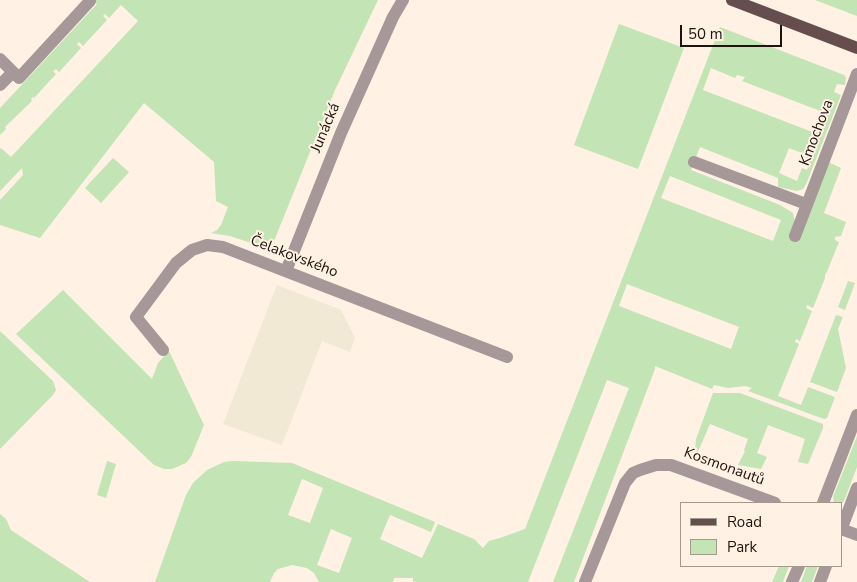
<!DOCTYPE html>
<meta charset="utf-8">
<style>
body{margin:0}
#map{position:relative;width:857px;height:582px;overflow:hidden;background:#fff1e3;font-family:"Nunito Sans",sans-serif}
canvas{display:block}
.legend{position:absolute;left:680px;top:502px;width:162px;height:65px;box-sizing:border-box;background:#fff1e3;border:1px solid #a5998d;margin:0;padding:6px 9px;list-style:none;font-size:15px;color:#1d150d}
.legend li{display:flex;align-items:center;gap:10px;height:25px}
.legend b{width:25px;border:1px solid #a5998d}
.scale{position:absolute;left:680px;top:25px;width:102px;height:22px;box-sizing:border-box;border:2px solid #1d150d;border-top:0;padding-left:6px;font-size:15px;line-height:18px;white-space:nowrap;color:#1d150d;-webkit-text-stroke:4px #fff1e3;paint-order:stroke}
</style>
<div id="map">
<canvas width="857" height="582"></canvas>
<ul class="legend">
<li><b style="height:6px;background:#664d4e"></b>Road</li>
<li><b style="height:14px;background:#c3e4b5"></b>Park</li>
</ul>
<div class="scale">50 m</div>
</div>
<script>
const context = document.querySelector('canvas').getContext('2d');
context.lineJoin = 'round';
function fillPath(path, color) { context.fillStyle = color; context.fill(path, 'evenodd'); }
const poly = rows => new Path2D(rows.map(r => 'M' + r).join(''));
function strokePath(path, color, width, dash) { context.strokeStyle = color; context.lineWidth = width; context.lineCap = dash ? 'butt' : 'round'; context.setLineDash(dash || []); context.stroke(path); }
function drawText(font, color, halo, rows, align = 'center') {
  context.font = font + ' "Nunito Sans",sans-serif'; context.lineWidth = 4; context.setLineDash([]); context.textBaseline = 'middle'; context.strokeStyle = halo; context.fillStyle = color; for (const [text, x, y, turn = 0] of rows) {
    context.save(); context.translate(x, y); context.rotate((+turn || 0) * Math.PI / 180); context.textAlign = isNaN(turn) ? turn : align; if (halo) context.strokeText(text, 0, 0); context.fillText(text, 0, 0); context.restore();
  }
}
const education = poly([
 [277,285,341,310,355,338,350,352,322,341,282,445,223,424]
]);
const green = poly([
 [92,0,378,0,335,90,272,246,269,249,230,236,211,233,217,230,221,225,228,207,216,201,214,162,144,103,40,238,0,225,0,200,23,175,22,168,0,191,0,149,1,148,11,157,138,21,121,5,109,18,105,14,103,16,107,20,83,46,79,42,77,44,81,48,59,72,56,69,53,71,56,74,34,98,33,97,31,99,32,101,5,127,6,129,0,135,0,108,97,4],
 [815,0,857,0,857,16],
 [619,24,684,48,638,169,574,145],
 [720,27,844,75,846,78,845,85,837,84,834,92,841,95,807,182,803,189,797,191,778,187,778,178,700,147,691,170,780,205,793,213,795,222,828,162,841,168,824,213,846,222,841,236,835,237,835,240,839,242,826,274,825,274,825,278,813,308,807,305,806,308,812,311,800,341,796,339,795,342,799,344,778,396,801,405,808,387,835,397,827,418,824,419,748,391,752,388,746,386,728,388,714,385,712,389,655,366,655,369,574,582,553,582,629,388,607,380,528,582,413,582,413,578,394,578,393,582,319,582,314,573,307,568,292,565,278,569,274,573,270,582,155,582,186,495,193,483,207,470,224,462,233,461,292,463,435,522,431,532,390,515,380,539,422,558,438,524,474,539,483,548,489,541,500,538,525,529],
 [711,68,735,78,737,75,745,77,742,81,823,112,815,133,703,90],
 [789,148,807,155,805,163,809,165,807,170,802,168,797,181,779,173],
 [670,176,781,220,773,241,661,198],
 [627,284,739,327,731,349,619,306],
 [302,479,323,488,310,523,288,515],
 [331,529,352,538,339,573,317,565],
 [113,158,129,172,101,203,85,188],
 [848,281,855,283,845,310,838,307],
 [63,290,152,379,158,363,169,351,204,425,191,457,186,463,172,469,164,469,154,465,16,334],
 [836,315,843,317,838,329,846,368,837,392,810,382],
 [0,331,53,381,56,390,53,395,0,449],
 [713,393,740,393,823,424,823,428,808,464,798,462,805,439,768,425,757,453,767,457,761,469,738,465,745,451,744,450,748,439,710,424,697,454,695,449,696,439],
 [857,436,857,467,844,501,841,504,834,503,833,497],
 [107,461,116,464,106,498,97,495],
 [0,514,6,519,11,530,90,582,0,582],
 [779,566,789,566,783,582,772,582],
 [807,566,818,566,812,582,801,582]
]);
const minor = poly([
 [0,59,19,78,90,1],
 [0,85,13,72],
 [694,162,806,204],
 [795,236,857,74],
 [286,271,341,133,393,17,403,0],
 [163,350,136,317,176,263,192,250,207,245,223,247,507,357],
 [823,503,857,415],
 [841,529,857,535],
 [841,530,857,488],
 [585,582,625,483,633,473,640,470,656,465,671,465,775,503],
 [792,582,799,566],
 [820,582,826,566]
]);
const major = poly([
 [732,0,857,48]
]);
const streetNames = [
 ["Junácká",326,128,-67],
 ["Kmochova",817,133,-69],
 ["Čelakovského",294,257,21],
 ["Kosmonautů",724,467,20]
];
fillPath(education, '#f1e9d4');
fillPath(green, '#c3e4b5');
strokePath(minor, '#a69798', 12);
strokePath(major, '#664d4e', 12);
drawText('15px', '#1d150d', '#fff1e3', streetNames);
</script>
